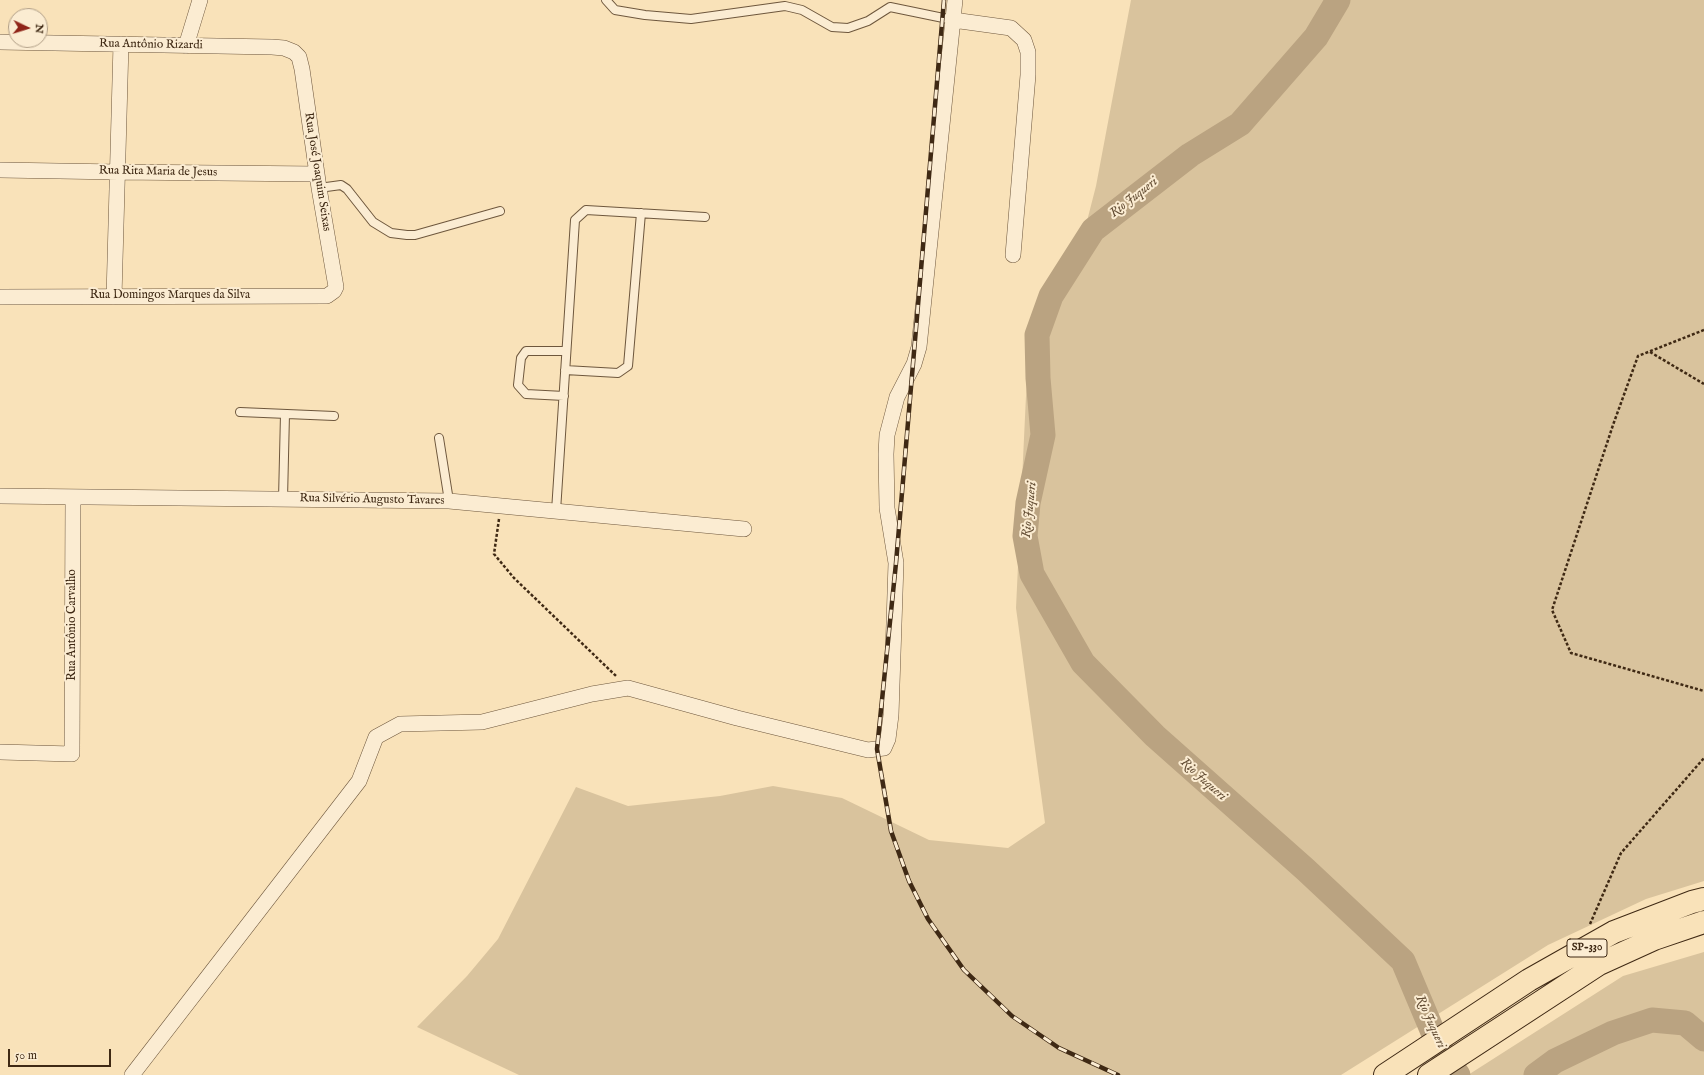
<!DOCTYPE html>
<meta charset="utf-8">
<style>
body{margin:0}
#map{position:relative;width:1704px;height:1075px;overflow:hidden;background:#f9e2b9;font-family:"IM FELL English",serif}
canvas{display:block}
.north{position:absolute;left:8px;top:8px;width:40px;height:40px;box-sizing:border-box;background:#fbecd2;border:1px solid #b09e86;border-radius:50%;rotate:94deg;font-size:11px;font-weight:700;line-height:16px;text-align:center;color:#3f2914}
.north::after{content:'';display:block;margin:auto;width:14px;height:18px;background:#8f2418;clip-path:polygon(50% 0,100% 100%,50% 72%,0 100%)}
.scale{position:absolute;left:8px;top:1049px;width:103px;height:18px;box-sizing:border-box;border:2px solid #3f2914;border-top:0;padding-left:5px;font-size:12px;line-height:14px;white-space:nowrap;color:#3f2914;-webkit-text-stroke:3px #fbecd2;paint-order:stroke}
</style>
<div id="map">
<canvas width="1704" height="1075"></canvas>
<div class="north">N</div>
<div class="scale">50 m</div>
</div>
<script>
const context = document.querySelector('canvas').getContext('2d');
context.lineJoin = 'round';
function fillPath(path, color) { context.fillStyle = color; context.fill(path, 'evenodd'); }
const poly = rows => new Path2D(rows.map(r => 'M' + r).join(''));
function strokePath(path, color, width, dash) { context.strokeStyle = color; context.lineWidth = width; context.lineCap = dash ? 'butt' : 'round'; context.setLineDash(dash || []); context.stroke(path); }
function drawText(font, color, halo, rows, align = 'center') {
  context.font = font + ' "IM FELL English",serif'; context.lineWidth = 4; context.setLineDash([]); context.textBaseline = 'middle'; context.strokeStyle = halo; context.fillStyle = color; for (const [text, x, y, turn = 0] of rows) {
    context.save(); context.translate(x, y); context.rotate((+turn || 0) * Math.PI / 180); context.textAlign = isNaN(turn) ? turn : align; if (halo) context.strokeText(text, 0, 0); context.fillText(text, 0, 0); context.restore();
  }
}
const green = poly([
 [1131,0,1704,0,1704,881,1646,899,1548,945,1341,1075,519,1075,417,1027,467,976,498,939,576,787,628,806,720,796,773,786,842,798,929,840,1008,848,1045,823,1016,608,1029,332,1087,221,1096,186],
 [1704,952,1704,1075,1468,1075,1623,976]
]);
const river = poly([
 [1338,0,1316,37,1240,124,1190,155,1093,230,1051,296,1037,335,1038,378,1043,435,1028,503,1025,536,1032,574,1083,663,1155,736,1306,870,1403,961,1440,1049,1458,1075],
 [1536,1075,1555,1061,1613,1033,1652,1020,1685,1023,1704,1039]
]);
const path = poly([
 [1704,330,1638,356,1613,425,1552,610,1571,653,1704,691],
 [1650,352,1704,384],
 [499,519,494,554,514,578,616,676],
 [1590,924,1621,853,1704,758]
]);
const lane = poly([
 [606,0,615,10,645,15,691,19,785,6,802,10,832,27,848,28,868,21,890,7,953,20],
 [319,188,341,185,347,189,373,222,391,233,407,235,415,235,500,211],
 [565,370,618,373,628,366,641,213],
 [564,396,526,394,518,385,521,358,526,351,566,351],
 [240,412,334,416],
 [439,438,449,501],
 [283,499,285,414],
 [556,511,575,220,586,210,705,217]
]);
const street = poly([
 [953,20,1011,28,1024,40,1028,52,1028,75,1013,255],
 [0,42,272,47,284,48,294,52,299,57,302,69,319,188,336,287,334,291,327,296,0,297],
 [186,46,200,0],
 [0,170,118,172,317,174],
 [114,297,121,44],
 [0,496,449,501,744,529],
 [0,752,72,754,73,497],
 [132,1075,359,781,376,737,400,724,482,722,592,694,628,688,737,718,868,750,884,748,888,739,891,715,896,563,887,508,886,454,887,435,897,397,914,364,919,347,955,0]
]);
const highway = poly([
 [1385,1075,1529,980,1614,932,1692,902,1704,899],
 [1429,1075,1599,964,1654,939,1704,922]
]);
const rail = poly([
 [944,0,896,563,877,749,891,831,909,881,928,919,964,970,1012,1016,1059,1048,1118,1075]
]);
const shields = [
 [1587,948,40]
];
const shieldNames = [
 ["SP-330",1587,948]
];
const streetNames = [
 ["Rua Antônio Rizardi",151,45,1],
 ["Rua Rita Maria de Jesus",158,172,1],
 ["Rua José Joaquim Seixas",317,172,81],
 ["Rua Domingos Marques da Silva",170,296],
 ["Rua Silvério Augusto Tavares",372,500,1],
 ["Rua Antônio Carvalho",73,625,-90]
];
const waterNames = [
 ["Rio Juqueri",1134,198,-38],
 ["Rio Juqueri",1030,510,-84],
 ["Rio Juqueri",1203,780,42],
 ["Rio Juqueri",1430,1022,66]
];
fillPath(green, '#d9c39d');
strokePath(river, '#baa381', 25);
strokePath(lane, '#6e573d', 10);
strokePath(street, '#6e573d', 16);
strokePath(highway, '#3f2914', 24);
strokePath(path, '#3f2914', 2.5, [3, 2]);
strokePath(lane, '#fbecd2', 8);
strokePath(street, '#fbecd2', 15);
strokePath(highway, '#f9e2b9', 22);
strokePath(rail, '#3f2914', 4.5);
strokePath(rail, '#fbecd2', 3, [9]);
for (const [x, y, w] of shields) { const box = new Path2D(); box.roundRect(x - w / 2, y - 9, w, 18, 3); context.fillStyle = '#fbecd2'; context.fill(box); strokePath(box, '#3f2914', 1); }
drawText('bold 11px', '#3f2914', null, shieldNames);
drawText('12px', '#3f2914', '#fbecd2', streetNames);
drawText('italic 13px', '#644e35', '#fbecd2', waterNames);
</script>
